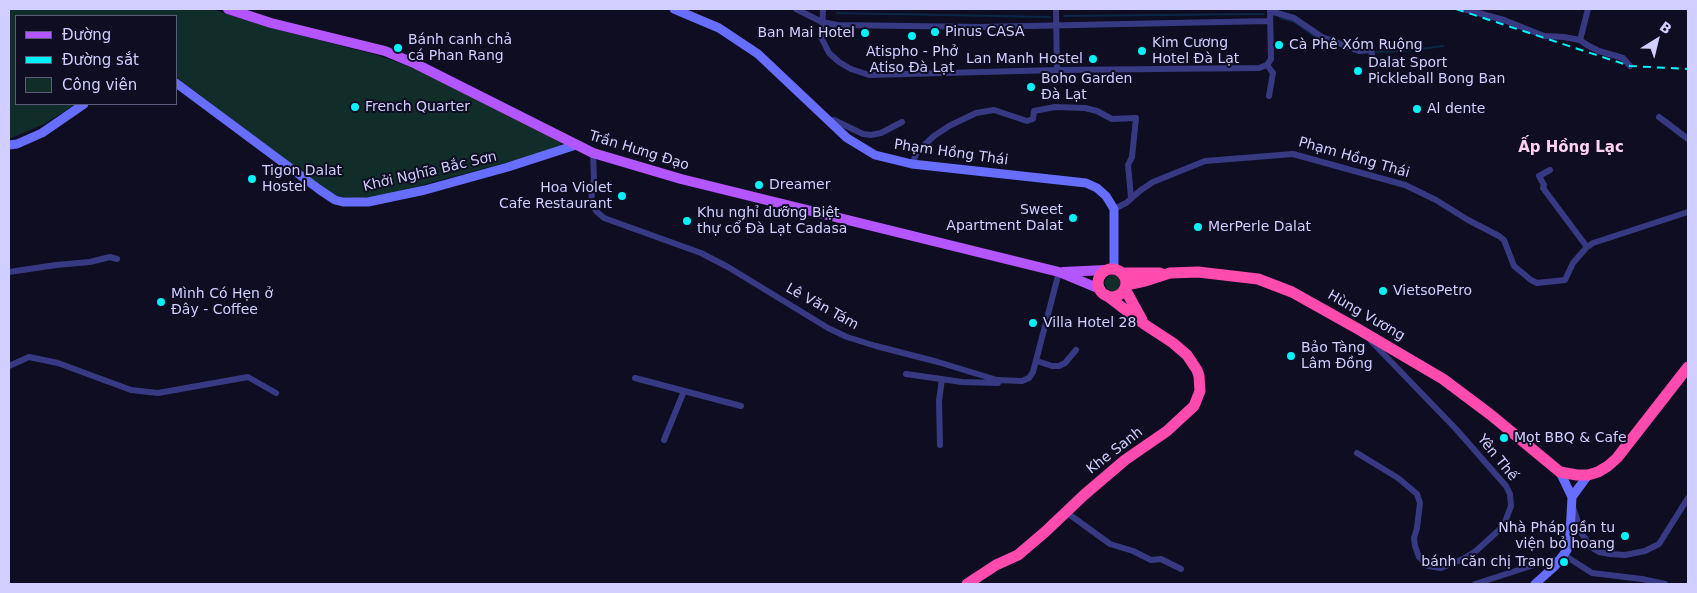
<!DOCTYPE html>
<meta charset="utf-8">
<style>
body{margin:0}
#map{position:relative;width:1697px;height:593px;overflow:hidden;background:#0f0d22;font-family:"DejaVu Sans",sans-serif}
canvas{display:block}
.frame{position:absolute;inset:0;border:10px solid #d0cfff;pointer-events:none}
.legend{position:absolute;left:15px;top:15px;width:162px;height:90px;box-sizing:border-box;background:#0f0d22;border:1px solid #5c5b7a;margin:0;padding:6px 9px;list-style:none;font-size:15px;color:#d0cfff}
.legend li{display:flex;align-items:center;gap:10px;height:25px}
.legend b{width:25px;border:1px solid #5c5b7a}
.north{position:absolute;left:1632px;top:15px;width:50px;height:50px;-webkit-text-stroke:4px #0f0d22;paint-order:stroke;rotate:36deg;font-size:14px;font-weight:700;line-height:20px;text-align:center;color:#d0cfff}
.north::after{content:'';display:block;margin:auto;width:18px;height:22px;background:#d0cfff;clip-path:polygon(50% 0,100% 100%,50% 72%,0 100%)}
</style>
<div id="map">
<canvas width="1697" height="593"></canvas>
<div class="frame"></div>
<ul class="legend">
<li><b style="height:6px;background:#b356ff"></b>Đường</li>
<li><b style="height:6px;background:#00f3fa"></b>Đường sắt</li>
<li><b style="height:14px;background:#102d29"></b>Công viên</li>
</ul>
<div class="north">B</div>
</div>
<script>
const context = document.querySelector('canvas').getContext('2d');
context.lineJoin = 'round';
function fillPath(path, color) { context.fillStyle = color; context.fill(path, 'evenodd'); }
const poly = rows => new Path2D(rows.map(r => 'M' + r).join(''));
function strokePath(path, color, width, dash) { context.strokeStyle = color; context.lineWidth = width; context.lineCap = dash ? 'butt' : 'round'; context.setLineDash(dash || []); context.stroke(path); }
function drawText(font, color, halo, rows, align = 'center') {
  context.font = font + ' "DejaVu Sans",sans-serif'; context.lineWidth = 4; context.setLineDash([]); context.textBaseline = 'middle'; context.strokeStyle = halo; context.fillStyle = color; for (const [text, x, y, turn = 0] of rows) {
    context.save(); context.translate(x, y); context.rotate((+turn || 0) * Math.PI / 180); context.textAlign = isNaN(turn) ? turn : align; if (halo) context.strokeText(text, 0, 0); context.fillText(text, 0, 0); context.restore();
  }
}
const green = poly([
 [9,9,212,9,276,29,380,56,402,64,425,73,561,142,560,148,393,193,355,200,338,196,323,188,176,77,176,16,16,16,16,104,76,104,44,124,9,139],
 '1105 283a8 8 0 1 1 16 0a8 8 0 1 1-16 0Z'
]);
const stream = poly([
 [837,13,1050,17],
 [1064,16,1264,14],
 [1280,18,1294,22,1321,41,1337,46],
 [1373,52,1406,51,1443,46]
]);
const street = poly([
 [796,9,822,22,837,25,979,27,1270,21],
 [823,9,822,39,829,53,839,62,851,69,869,75,1057,70,1259,68,1267,65,1271,59,1270,9],
 [1056,9,1057,70],
 [1463,9,1504,20,1544,36,1564,37,1580,40,1587,45,1599,51,1623,58,1630,66],
 [1270,11,1294,18,1322,37,1351,48,1359,51,1371,50,1372,55],
 [1580,40,1588,9],
 [1267,65,1273,73,1269,96],
 [1659,117,1688,139],
 [828,121,834,120,863,134,871,135,881,133,902,122],
 [593,153,594,179,591,200,596,211,604,218,701,253,728,267,828,328,847,337,876,346,938,362,997,380,1022,381,1029,378,1033,372,1059,272],
 [912,164,917,152,934,136,949,126,976,113,994,110,1027,121,1033,119,1034,111,1055,107,1085,108,1097,111,1112,119,1136,118,1132,157,1128,165,1131,197],
 [1550,170,1539,176,1544,185,1543,188,1587,247],
 [1114,209,1126,203,1141,190,1153,182,1205,161,1293,154,1405,185,1436,200,1468,220,1499,236,1504,240,1514,266,1531,280,1537,283,1565,280,1573,263,1587,247,1593,243,1688,212],
 [9,272,56,265,90,262,110,257,117,259],
 [1037,361,1052,366,1059,366,1065,363,1076,350],
 [9,366,29,357,58,363,131,390,158,393,248,377,276,393],
 [906,374,962,382,998,383],
 [635,378,741,406],
 [664,440,684,391],
 [940,445,939,401,942,379],
 [1357,453,1398,478,1417,494,1420,503,1417,528,1414,538,1415,546,1419,557,1428,566,1441,568,1463,559,1476,551,1499,530,1505,522,1511,506,1510,494,1506,486,1456,429,1371,341],
 [1573,507,1582,534,1591,547,1599,552,1610,554,1625,555,1645,551,1659,544,1688,498],
 [1066,512,1110,544,1133,551,1151,560,1161,559,1181,569],
 [1564,555,1592,573,1642,579,1665,584],
 [1475,584,1534,565,1561,559]
]);
const secondary = poly([
 [674,9,719,28,758,54,847,138,875,155,912,164,1086,183,1097,188,1106,196,1114,209,1114,269],
 [176,83,320,190,335,200,343,202,368,202,425,190,508,167,576,145],
 [9,145,17,144,42,133,84,104],
 [1572,497,1588,475],
 [1535,584,1555,566,1567,550,1570,534,1572,497,1560,472]
]);
const primary = poly([
 [228,9,271,23,385,51,416,64,593,153,681,179,1059,272,1100,289],
 [1063,272,1105,270]
]);
const highway = poly([
 '1098 283a14 14 0 1 1 28 0a14 14 0 1 1-28 0Z',
 [1122,273,1160,273],
 [1126,285,1145,281,1170,273,1198,272,1258,279,1292,292,1358,329,1443,379,1491,415,1560,472,1577,475,1588,475,1598,472,1608,466,1617,458,1688,367],
 [1125,289,1142,320],
 [967,584,996,565,1018,555,1045,532,1084,495,1125,460,1167,431,1194,406,1200,391,1199,376,1197,370,1187,355,1173,343,1144,324,1106,295]
]);
const rail = poly([
 [1456,9,1630,66,1688,69]
]);
const markers = [
 [935,32,5,"#00f3fa"],
 [865,33,5,"#00f3fa"],
 [912,36,5,"#00f3fa"],
 [1279,45,5,"#00f3fa"],
 [398,48,5,"#00f3fa"],
 [1142,51,5,"#00f3fa"],
 [1093,59,5,"#00f3fa"],
 [1358,71,5,"#00f3fa"],
 [1031,87,5,"#00f3fa"],
 [355,107,5,"#00f3fa"],
 [1417,109,5,"#00f3fa"],
 [252,179,5,"#00f3fa"],
 [759,185,5,"#00f3fa"],
 [622,196,5,"#00f3fa"],
 [1073,218,5,"#00f3fa"],
 [687,221,5,"#00f3fa"],
 [1198,227,5,"#00f3fa"],
 [1383,291,5,"#00f3fa"],
 [161,302,5,"#00f3fa"],
 [1033,323,5,"#00f3fa"],
 [1291,356,5,"#00f3fa"],
 [1504,438,5,"#00f3fa"],
 [1625,536,5,"#00f3fa"],
 [1564,562,5,"#00f3fa"]
];
const poiNames = [
 ["Pinus CASA",945,32],
 ["Ban Mai Hotel",855,33,"right"],
 ["Bánh canh chả",408,40],
 ["cá Phan Rang",408,56],
 ["Kim Cương",1152,43],
 ["Hotel Đà Lạt",1152,59],
 ["Cà Phê Xóm Ruộng",1289,45],
 ["Atispho - Phở",912,52,"center"],
 ["Atiso Đà Lạt",912,68,"center"],
 ["Lan Manh Hostel",1083,59,"right"],
 ["Dalat Sport",1368,63],
 ["Pickleball Bong Ban",1368,79],
 ["Boho Garden",1041,79],
 ["Đà Lạt",1041,95],
 ["French Quarter",365,107],
 ["Al dente",1427,109],
 ["Tigon Dalat",262,171],
 ["Hostel",262,187],
 ["Dreamer",769,185],
 ["Hoa Violet",612,188,"right"],
 ["Cafe Restaurant",612,204,"right"],
 ["Sweet",1063,210,"right"],
 ["Apartment Dalat",1063,226,"right"],
 ["Khu nghỉ dưỡng Biệt",697,213],
 ["thự cổ Đà Lạt Cadasa",697,229],
 ["MerPerle Dalat",1208,227],
 ["VietsoPetro",1393,291],
 ["Mình Có Hẹn ở",171,294],
 ["Đây - Coffee",171,310],
 ["Villa Hotel 28",1043,323],
 ["Bảo Tàng",1301,348],
 ["Lâm Đồng",1301,364],
 ["Mọt BBQ & Cafe",1514,438],
 ["Nhà Pháp gần tu",1615,528,"right"],
 ["viện bỏ hoang",1615,544,"right"],
 ["bánh căn chị Trang",1554,562,"right"]
];
const streetNames = [
 ["Trần Hưng Đạo",639,151,17],
 ["Phạm Hồng Thái",951,153,8],
 ["Phạm Hồng Thái",1354,158,16],
 ["Khởi Nghĩa Bắc Sơn",430,172,-13],
 ["Lê Văn Tám",822,307,29],
 ["Hùng Vương",1366,316,30],
 ["Khe Sanh",1115,451,-38],
 ["Yên Thế",1497,458,51]
];
const neighbourhoodNames = [
 ["Ấp Hồng Lạc",1571,148]
];
fillPath(green, '#102d29');
strokePath(stream, '#0b2748', 2);
strokePath(street, '#373a83', 6);
strokePath(secondary, '#666dff', 9);
strokePath(primary, '#b356ff', 10);
strokePath(highway, '#ff4aae', 11);
strokePath(rail, '#00f3fa', 2, [8, 6]);
for (const [x, y, r, color] of markers) { const dot = new Path2D(); dot.arc(x, y, r, 0, 2 * Math.PI); context.fillStyle = color; context.fill(dot); strokePath(dot, '#0f0d22', 2); }
drawText('14px', '#d0cfff', '#0f0d22', poiNames, 'left');
drawText('14px', '#d0cfff', '#0f0d22', streetNames);
drawText('bold 15px', '#ffd1f2', '#0f0d22', neighbourhoodNames);
</script>
